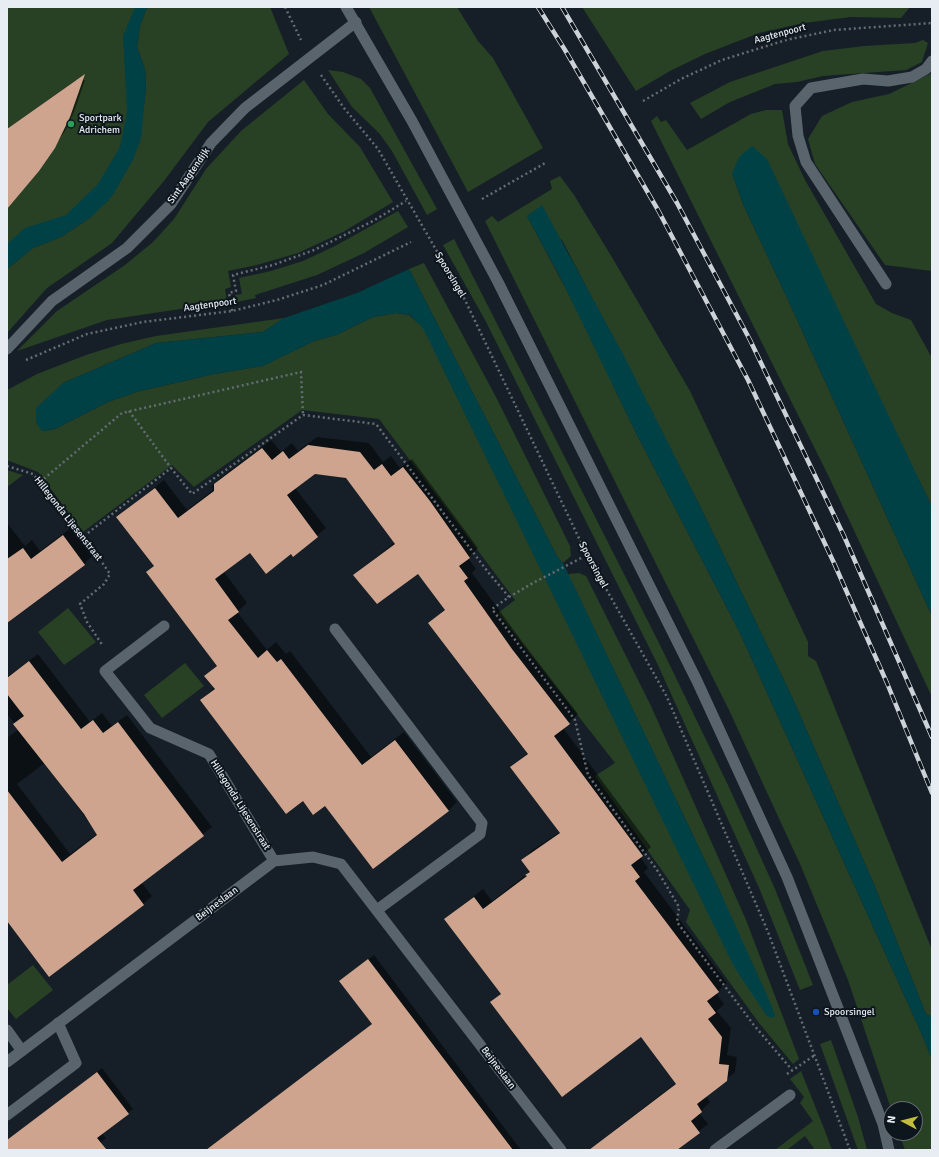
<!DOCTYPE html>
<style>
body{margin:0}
#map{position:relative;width:939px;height:1157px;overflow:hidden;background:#161f27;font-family:Signika,sans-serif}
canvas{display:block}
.frame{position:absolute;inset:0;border:8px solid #e7edf2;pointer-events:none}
.north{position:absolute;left:883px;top:1101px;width:40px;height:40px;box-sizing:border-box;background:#0d161d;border:1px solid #646c72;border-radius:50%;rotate:277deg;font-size:11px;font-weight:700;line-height:16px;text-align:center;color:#e7edf2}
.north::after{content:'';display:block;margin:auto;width:14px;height:18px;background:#c2bd3f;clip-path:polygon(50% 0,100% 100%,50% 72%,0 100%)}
</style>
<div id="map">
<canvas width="939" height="1157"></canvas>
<div class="frame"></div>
<div class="north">N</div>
</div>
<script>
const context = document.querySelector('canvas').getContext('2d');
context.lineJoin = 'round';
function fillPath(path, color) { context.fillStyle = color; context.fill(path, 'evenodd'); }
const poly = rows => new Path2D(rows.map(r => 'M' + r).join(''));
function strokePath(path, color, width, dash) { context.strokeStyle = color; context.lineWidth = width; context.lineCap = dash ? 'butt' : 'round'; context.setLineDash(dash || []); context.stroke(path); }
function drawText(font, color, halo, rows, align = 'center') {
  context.font = font + ' Signika,sans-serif'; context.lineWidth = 4; context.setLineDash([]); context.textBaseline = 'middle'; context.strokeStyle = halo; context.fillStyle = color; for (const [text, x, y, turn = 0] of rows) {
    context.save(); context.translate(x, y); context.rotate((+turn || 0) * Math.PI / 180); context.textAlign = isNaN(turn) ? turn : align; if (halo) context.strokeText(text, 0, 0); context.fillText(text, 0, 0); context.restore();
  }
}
const green = poly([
 [7,7,144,7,132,41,131,149,86,210,7,265],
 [147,7,270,7,289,54,208,122,164,181,112,243,47,288,7,333,7,269,33,248,61,237,90,218,143,112,146,88,145,69,137,47,140,26],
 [369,7,457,7,478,41,493,58,543,148,468,192],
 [582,7,910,7,901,18,851,17,804,23,759,33,705,54,670,71,636,91],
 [923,40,928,43,922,62,906,70,823,76,797,82,775,84,730,102,701,119,690,103,730,82,823,51,864,46,915,43],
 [328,70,343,72,361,79,370,88,437,209,427,215,392,151,379,133,352,107],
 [932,73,932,271,885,265,815,164,808,139,822,116,852,102,889,94],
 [304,80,328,114,360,147,393,202,343,232,298,253,257,265,228,271,231,287,225,289,227,302,107,320,17,351,57,311,125,265,153,242,174,219,206,169,241,131],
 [766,110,782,110,788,144,805,180,876,304,892,313,911,320,932,358,932,507,893,427,732,173,743,204,788,300,932,616,932,697,829,477,651,121,657,116,661,122,666,120,687,150,751,114],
 [560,176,574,195,613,259,690,391,808,642,808,656,816,661,932,950,932,1017,926,1014,873,882,792,697,698,502,562,240,527,216,576,308,636,433,739,631,919,1028,932,1059,932,1150,905,1150,899,1133,915,1133,915,1109,891,1109,848,980,800,864,729,710,485,221,492,216,498,222,552,189,550,181],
 [398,211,408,227,364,253,317,275,255,295,256,298,237,302,235,295,242,294,239,278,271,271,303,261,335,246],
 [454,239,659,643,728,785,775,889,813,985,800,990,760,890,657,663,485,320,443,245],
 [424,263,497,399,570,546,571,556,563,563,558,558,409,269],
 [396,313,409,315,423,327,672,838,723,898,568,574,579,573,586,576,651,706,746,920,799,1059,793,1064,759,1023,686,922,690,910,595,776,615,763,498,613,515,600,379,419,302,410,194,487,172,465,83,532,38,472,7,460,7,390,37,374,86,355,121,344,156,336,284,318,263,332,156,343,63,383,42,431,55,429,108,402,136,392,214,374,262,366,314,341,336,335,373,317],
 [7,470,23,475,7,487],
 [68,608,96,642,64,665,38,632],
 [185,663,204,686,162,718,144,695],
 [33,965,53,990,16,1019,7,1008,7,985],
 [831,1040,858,1117,867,1150,858,1150,820,1044],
 [801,1071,825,1131,832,1150,815,1150,805,1136,787,1150,775,1150,813,1121,800,1103,804,1097,790,1079]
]);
const water = poly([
 [135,7,147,7,140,26,137,47,145,69,146,88,141,139,132,162,111,198,90,218,61,237,33,248,7,269,7,244,25,228,66,215,98,184,120,147,127,112,123,36],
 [752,146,767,159,932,507,932,616,788,300,743,204,732,173,739,157],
 [542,205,624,356,698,502,792,697,873,882,926,1014,932,1017,932,1059,919,1028,739,631,636,433,560,277,527,216],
 [409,269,558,558,563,563,723,898,766,993,775,1015,773,1018,767,1016,734,967,423,328,410,315,396,313,373,317,336,335,314,341,263,366,214,374,136,392,108,402,55,429,42,431,36,422,36,408,63,383,156,343,263,332,284,318,357,293]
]);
const shadow = poly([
 [76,80,85,80,74,112,65,131,33,177,7,203,7,129],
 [317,437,369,443,383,462,391,456,400,468,412,459,478,548,468,558,476,569,472,573,521,640,578,714,563,728,651,847,640,857,648,868,644,872,727,983,716,993,724,1004,717,1011,731,1028,727,1055,737,1057,735,1072,706,1096,710,1102,699,1113,708,1124,675,1150,613,1150,605,1139,613,1131,676,1083,641,1036,492,1002,501,993,445,919,483,889,492,901,531,871,523,860,531,851,560,832,511,767,528,753,429,623,445,609,418,572,354,575,395,542,346,477,315,473,295,488,326,528,293,555,291,553,250,552,224,572,247,603,237,612,267,650,276,642,286,654,290,651,371,757,404,732,457,802,449,810,326,805,303,800,201,700,215,687,206,676,217,665,147,573,154,565,118,517,164,480,187,510,213,490,211,487,219,479,271,440,281,452,292,443,298,451],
 [7,523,25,546,32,540,40,551,72,527,93,555,84,564,7,622],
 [38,654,90,722,102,713,112,726,127,715,212,827,141,882,152,896,143,904,49,976,7,920,7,738,19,729,7,714,7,677],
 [46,762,97,834,70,854,17,784],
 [374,955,521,1150,206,1150,372,1024,340,981],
 [102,1068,133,1109,102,1133,106,1138,101,1142,107,1150,7,1150,7,1140]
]);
const building = poly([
 [85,74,70,117,55,148,39,171,7,209,7,129],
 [308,445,360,452,374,470,382,464,391,476,403,467,430,501,470,558,459,566,468,578,464,581,512,649,570,724,554,736,643,856,631,865,640,877,635,881,719,992,707,1001,716,1013,708,1019,722,1037,719,1064,729,1065,727,1081,697,1104,702,1112,691,1121,700,1133,677,1150,589,1150,676,1084,641,1037,562,1097,490,1002,501,994,444,919,474,897,483,909,527,876,525,875,530,872,521,860,560,833,510,767,528,754,428,623,445,610,418,574,377,604,353,575,395,544,346,478,315,474,287,495,318,537,293,557,291,554,266,574,250,553,215,579,239,612,228,620,258,658,267,650,277,662,281,659,362,765,395,740,449,811,373,869,325,806,313,815,303,801,286,814,200,700,215,689,204,676,217,666,146,572,154,566,116,517,155,488,178,518,214,491,214,484,262,448,272,460,283,451,289,459],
 [63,535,85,565,7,623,7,559,23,548,31,559],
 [29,661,81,729,93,720,103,733,118,722,204,836,133,890,144,905,49,977,7,921,7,790,62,862,97,835,84,814,13,724,24,716,7,694,7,678],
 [368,959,513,1150,206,1150,372,1024,339,981],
 [97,1072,129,1114,97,1138,107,1150,7,1150,7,1140]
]);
const path = poly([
 [285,7,301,40],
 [321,75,344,108,378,149,465,300,587,555,667,697,768,932,850,1150],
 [643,101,681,79,722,60,786,40,834,30,932,23],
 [482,199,547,162],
 [232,311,229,293,236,291,233,275,273,265,314,250,373,221,406,201],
 [26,360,87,334,143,322,232,311,277,300,323,285,411,242],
 [129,411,171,468],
 [7,466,33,474,84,536,110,574,104,584,80,604,87,622,103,646],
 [40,482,122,413,301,372,303,415],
 [84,536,171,468,192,494,303,415,376,424,488,572,509,597,492,609,575,720,588,775,657,870,679,907,677,922,753,1024,792,1070],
 [509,597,533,583,587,555],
 [787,1074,815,1055]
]);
const service = poly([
 [886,284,806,162,798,136,795,106,811,88,863,79,888,81,912,77,926,69,932,61],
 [7,1115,76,1063,58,1023]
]);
const minor = poly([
 [7,349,52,301,127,248,171,204,211,143,245,108,356,22],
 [164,626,105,671,150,728,209,754,274,861],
 [335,629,482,823,480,834,377,910],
 [7,1030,22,1051],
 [7,1062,274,861,313,857,341,864,561,1150],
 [715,1150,790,1095]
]);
const secondary = poly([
 [346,7,412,121,498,282,697,681,787,877,883,1124,889,1150]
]);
const rail = poly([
 [538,7,565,50,658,210,748,380,834,563,887,683,932,793],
 [562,7,677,203,750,340,844,536,932,737]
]);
const markers = [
 [71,124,4,"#2e9e5b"],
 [816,1012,4,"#1a4fb4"]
];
const streetNames = [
 ["Aagtenpoort",780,34,-15],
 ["Sint Aagtendijk",189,176,-55],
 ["Spoorsingel",450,275,59],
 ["Aagtenpoort",210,305,-8],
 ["Hillegonda Lijesenstraat",68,519,52],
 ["Spoorsingel",593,565,62],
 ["Hillegonda Lijesenstraat",240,805,58],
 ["Beijneslaan",217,904,-37],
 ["Beijneslaan",498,1068,53]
];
const poiNames = [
 ["Sportpark",79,118],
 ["Adrichem",79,130],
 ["Spoorsingel",824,1012]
];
fillPath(green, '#284125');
fillPath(water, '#004146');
fillPath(shadow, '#0007');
fillPath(building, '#cea48e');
strokePath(path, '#656d74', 2.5, [2, 3]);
strokePath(service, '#59646d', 11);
strokePath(minor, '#59646d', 11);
strokePath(secondary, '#59646d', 11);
strokePath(rail, '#ccd3d8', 4.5);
strokePath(rail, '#0d161d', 3, [9]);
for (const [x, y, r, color] of markers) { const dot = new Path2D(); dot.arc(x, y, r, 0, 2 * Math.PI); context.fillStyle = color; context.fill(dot); strokePath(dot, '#0d161d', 1.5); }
drawText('10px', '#e7edf2', '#0d161d', streetNames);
drawText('10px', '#e7edf2', '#0d161d', poiNames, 'left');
</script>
